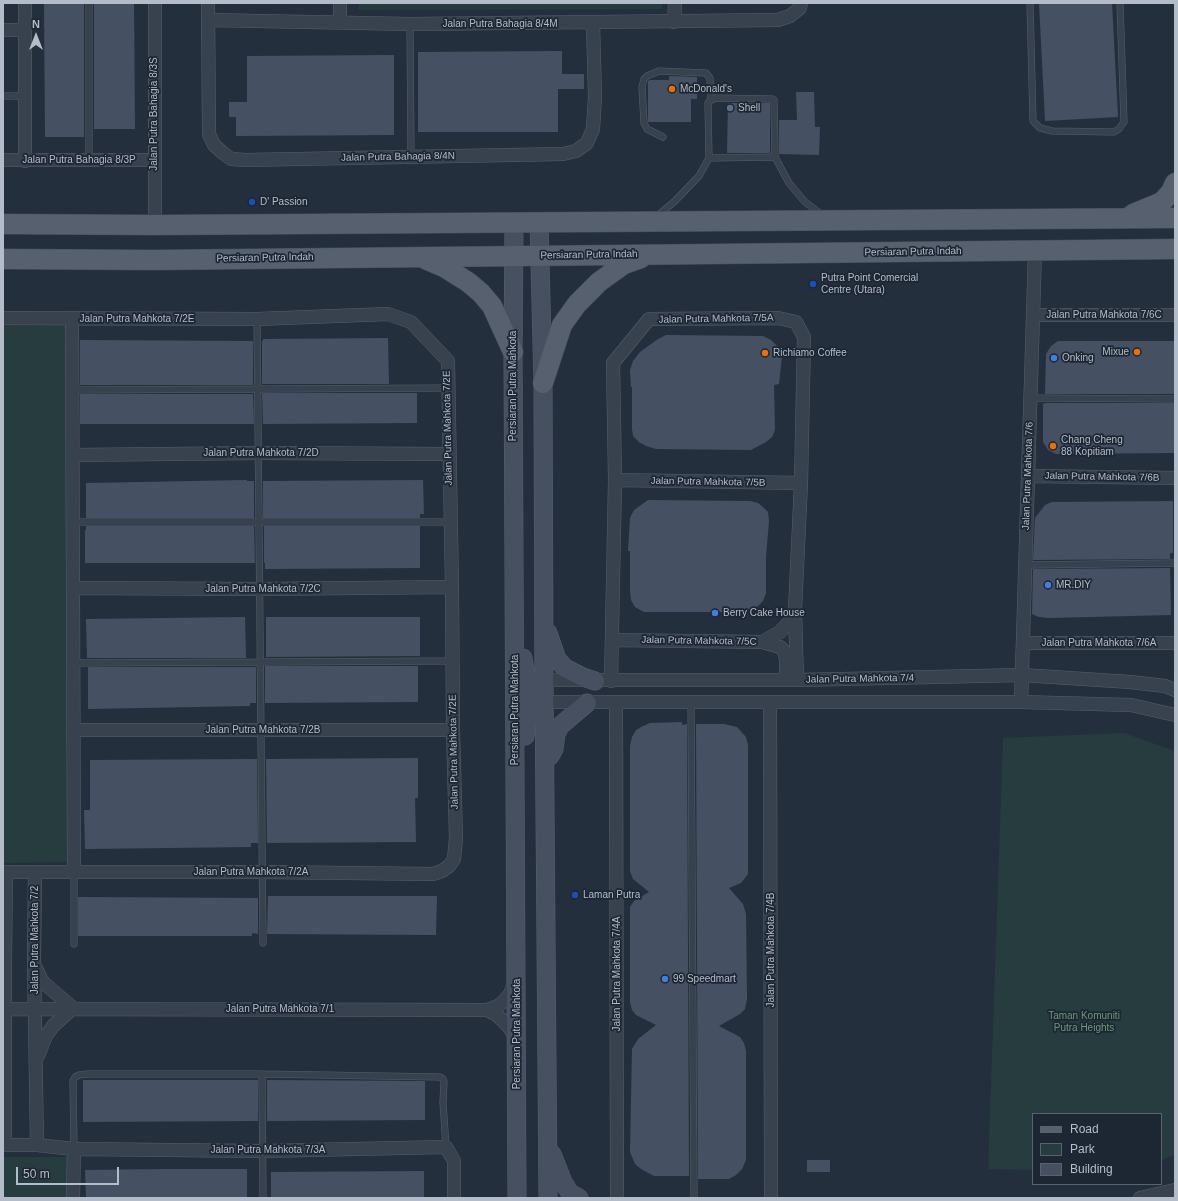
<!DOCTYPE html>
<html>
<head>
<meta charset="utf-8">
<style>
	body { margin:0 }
	#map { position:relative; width:1178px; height:1201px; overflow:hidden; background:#242f3e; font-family:Helvetica,sans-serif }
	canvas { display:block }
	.frame { position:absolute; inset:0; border:4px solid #b4bcc9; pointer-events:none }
	.legend { position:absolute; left:1032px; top:1113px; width:130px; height:72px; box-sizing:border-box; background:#1d2633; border:1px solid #59626f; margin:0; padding:5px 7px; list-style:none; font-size:12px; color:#b4bcc9 }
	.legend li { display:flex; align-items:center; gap:8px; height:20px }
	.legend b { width:20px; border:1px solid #59626f }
	.north { position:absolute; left:16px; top:16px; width:40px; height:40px; -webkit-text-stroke:3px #1d2633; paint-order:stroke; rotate:0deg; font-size:11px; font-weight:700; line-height:16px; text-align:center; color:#b4bcc9 }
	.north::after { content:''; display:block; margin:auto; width:14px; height:18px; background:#b4bcc9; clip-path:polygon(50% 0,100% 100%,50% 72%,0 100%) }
	.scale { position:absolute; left:16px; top:1167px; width:103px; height:18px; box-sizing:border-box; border:2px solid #b4bcc9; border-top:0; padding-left:5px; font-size:12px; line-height:14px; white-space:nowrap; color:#b4bcc9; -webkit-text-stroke:3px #1d2633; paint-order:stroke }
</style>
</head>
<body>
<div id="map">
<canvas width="1178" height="1201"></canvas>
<div class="frame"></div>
<ul class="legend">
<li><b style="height:5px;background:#56606e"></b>Road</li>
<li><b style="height:11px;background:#263c3f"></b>Park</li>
<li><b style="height:11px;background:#455162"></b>Building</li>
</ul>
<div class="north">N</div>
<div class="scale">50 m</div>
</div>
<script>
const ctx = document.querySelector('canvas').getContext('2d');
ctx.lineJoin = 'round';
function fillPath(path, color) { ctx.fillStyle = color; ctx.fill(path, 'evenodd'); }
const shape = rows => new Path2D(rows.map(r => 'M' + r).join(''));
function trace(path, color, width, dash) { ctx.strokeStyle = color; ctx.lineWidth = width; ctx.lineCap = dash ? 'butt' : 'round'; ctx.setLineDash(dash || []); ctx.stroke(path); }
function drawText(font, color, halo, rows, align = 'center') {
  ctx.font = font + ' Helvetica,sans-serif'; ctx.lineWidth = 3.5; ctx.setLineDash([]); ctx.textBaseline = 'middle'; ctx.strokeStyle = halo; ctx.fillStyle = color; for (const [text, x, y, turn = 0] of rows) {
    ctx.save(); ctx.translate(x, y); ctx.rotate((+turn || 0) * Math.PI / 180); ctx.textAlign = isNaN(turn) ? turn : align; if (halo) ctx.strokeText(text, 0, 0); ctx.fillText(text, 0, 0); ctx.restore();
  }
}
const green = shape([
	[359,3,662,3,662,9,359,10],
	[3,324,68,324,70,862,3,863],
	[1124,733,1175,751,1175,1155,1161,1160,1161,1114,1033,1114,1033,1170,988,1169,1003,738],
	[3,1157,69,1157,68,1198,3,1198]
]);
const building = shape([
	[44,3,84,3,84,137,45,137],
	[94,3,134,3,135,129,94,129],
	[1039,3,1112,3,1118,117,1045,121],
	[562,51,562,74,584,74,584,89,558,89,558,132,418,132,418,52],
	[394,55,394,135,236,136,236,117,229,117,229,102,247,102,247,56],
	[669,76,697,77,697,99,691,99,691,122,648,122,648,81,650,80,669,80],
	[796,92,814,92,815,127,820,127,819,155,779,154,779,120,797,120],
	[728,103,770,103,770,153,727,153],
	[666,335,763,336,771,340,778,347,782,356,779,384,774,385,775,430,772,437,766,442,751,450,656,449,646,446,639,442,633,436,632,429,632,387,631,387,630,370,633,361,640,352,658,339],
	[388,338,389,384,262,384,262,341,263,341,263,339],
	[80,340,253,341,253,385,80,385],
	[1058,341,1175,341,1174,394,1045,394,1046,354,1051,346],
	[262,393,417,393,417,423,263,424],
	[80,394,253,394,254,424,80,424],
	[1045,403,1174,403,1174,453,1056,454,1048,450,1043,442,1043,404],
	[247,480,247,481,254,481,254,518,86,518,86,483],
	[423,480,424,514,420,514,420,518,263,518,263,481],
	[648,500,750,501,758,503,763,507,768,512,769,521,766,557,766,593,763,601,758,606,745,612,644,612,635,607,631,600,630,590,630,551,628,551,630,518,634,510],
	[1173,501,1173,553,1170,553,1170,559,1033,560,1035,518,1045,505,1052,502],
	[86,526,254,526,255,563,85,563,85,530,86,530],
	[264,526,420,526,420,568,265,569,265,563,264,563],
	[1170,568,1171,615,1049,618,1039,617,1032,614,1033,569],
	[245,617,246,658,87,658,86,619],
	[266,617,420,617,420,656,266,657],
	[265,666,418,666,418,702,265,703],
	[88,667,256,667,256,703,250,703,250,706,88,709],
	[682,722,682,725,687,724,689,1176,654,1176,641,1169,635,1164,630,1152,632,1049,638,1039,656,1025,636,1015,632,1010,630,1002,630,907,634,901,649,892,633,879,630,871,630,746,632,737,636,730,643,726,650,723],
	[696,724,724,724,737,727,746,737,748,745,748,874,741,883,729,888,743,904,746,914,747,999,745,1009,740,1014,719,1026,740,1037,744,1043,746,1051,746,1160,742,1169,736,1175,729,1179,698,1179],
	[418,758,418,798,415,798,416,842,267,843,266,759],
	[257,759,258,843,251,843,251,847,85,849,84,810,90,810,90,760],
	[268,896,437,896,436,935,267,934],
	[78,897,258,898,258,934,252,933,252,936,78,936],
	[83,1080,258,1080,258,1121,83,1122],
	[267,1080,425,1081,425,1120,267,1121],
	[807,1160,830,1160,830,1172,807,1172],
	[166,1169,247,1169,247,1198,86,1198,85,1170],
	[424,1171,424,1198,271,1198,271,1172]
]);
const lane = shape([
	[89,3,89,161],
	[1030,3,1033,121,1040,128,1052,131,1114,132,1119,129,1124,122,1120,3],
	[410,24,411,157],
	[3,96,25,96],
	[663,137,647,129,644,123,642,87,644,79,647,76,659,71,706,73,710,78,711,100],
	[709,158,775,157],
	[656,217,675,201,699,176,709,158,708,103,711,100,716,98,772,99,774,100,775,157,789,183,805,202,821,214],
	[257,319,263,943],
	[73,390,448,388],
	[1030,398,1175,399],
	[73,522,450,522],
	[1025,565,1175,563],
	[73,663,452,661],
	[691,702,694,1198],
	[74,872,74,944],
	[262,1074,263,1198],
	[74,1149,73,1081,75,1077,79,1075,88,1074,262,1074,440,1077,443,1079,444,1082,443,1102,446,1147]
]);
const street = shape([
	[25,3,25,161],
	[155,3,155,225],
	[208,3,209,134,214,145,223,153,231,159,245,160,563,154,576,151,587,143,593,129,595,97,593,23],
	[340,3,340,22],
	[208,20,410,24,778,20,790,16,800,8,801,3],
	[674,22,675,3],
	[3,30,25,30],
	[3,160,154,160],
	[1033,315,1175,315],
	[3,318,257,319,388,314,411,322,448,361,452,587,453,730,456,838,454,859,449,866,442,871,433,874,262,872,3,872],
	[72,319,74,872],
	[73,455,259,453,448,454],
	[1028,476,1175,478],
	[615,480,801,483],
	[73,588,260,589,452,587],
	[613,640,762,642,780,632,791,620,795,610],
	[762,642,780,647,784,651,786,659,786,680],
	[1023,643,1175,643],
	[544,680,797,680,1022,675,1130,682,1165,686,1175,690],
	[611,681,615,480,613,363,649,319,778,318,796,322,804,337,801,483,795,610,797,680],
	[544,702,1021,702,1131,705,1175,715],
	[616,702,617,1198],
	[770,702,771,1198],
	[1021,702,1035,251],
	[73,730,453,730],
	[35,872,34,960,37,1145],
	[36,968,41,979,45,984,73,1008],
	[3,1009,487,1010,498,1006,505,1000,510,994,515,981],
	[487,1010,497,1015,509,1027,517,1039],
	[38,1056,46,1036,53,1026,73,1008],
	[3,1145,37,1145,74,1149,263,1151,446,1147,454,1161,454,1198],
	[5,1145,5,963,6,872],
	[73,1198,74,1149],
	[1140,1198,1175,1190]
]);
const secondary = shape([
	[514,222,513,352,517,1198],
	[539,222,543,383,544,680,548,1198],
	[548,633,557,659,565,668,583,677,595,681],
	[523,658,529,693,525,736],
	[550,756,554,749,556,734,560,726,587,703],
	[552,1154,563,1182,570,1193,579,1198]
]);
const primary = shape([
	[1133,214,1162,202,1171,192,1175,183],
	[3,224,155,225,1175,218],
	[3,259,153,260,1175,249],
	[425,259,444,267,468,282,481,293,492,306,513,352],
	[543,383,562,325,577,304,599,282,624,264,641,258]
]);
const tram = shape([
	[1174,3,1175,6]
]);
const markers = [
	[672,89,4,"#e8710a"],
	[730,108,4,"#5c6f8a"],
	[252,202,4,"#1a4fb4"],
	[813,284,4,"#1a4fb4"],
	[1137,352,4,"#e8710a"],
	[765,353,4,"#e8710a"],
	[1054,358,4,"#3f7fe0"],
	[1053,446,4,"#e8710a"],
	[1048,585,4,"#3f7fe0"],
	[715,613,4,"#3f7fe0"],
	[575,895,4,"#1a4fb4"],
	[665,979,4,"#3f7fe0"]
];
const streetNames = [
	["Jalan Putra Bahagia 8/4M",500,24],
	["Jalan Putra Bahagia 8/3S",154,114,-90],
	["Jalan Putra Bahagia 8/4N",398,157,-1],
	["Jalan Putra Bahagia 8/3P",79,160],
	["Persiaran Putra Indah",913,252,-1],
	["Persiaran Putra Indah",589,255,-1],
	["Persiaran Putra Indah",265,258,-1],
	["Jalan Putra Mahkota 7/6C",1104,315],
	["Jalan Putra Mahkota 7/2E",137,319],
	["Jalan Putra Mahkota 7/5A",716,319,-1],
	["Persiaran Putra Mahkota",513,386,-90],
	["Jalan Putra Mahkota 7/2E",448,428,-91],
	["Jalan Putra Mahkota 7/2D",261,453],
	["Jalan Putra Mahkota 7/6",1028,476,-88],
	["Jalan Putra Mahkota 7/6B",1102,477,1],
	["Jalan Putra Mahkota 7/5B",708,482,1],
	["Jalan Putra Mahkota 7/2C",263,589],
	["Jalan Putra Mahkota 7/5C",699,641,1],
	["Jalan Putra Mahkota 7/6A",1099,643],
	["Jalan Putra Mahkota 7/4",860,679,-1],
	["Persiaran Putra Mahkota",515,710,-90],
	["Jalan Putra Mahkota 7/2B",263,730],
	["Jalan Putra Mahkota 7/2E",454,752,-91],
	["Jalan Putra Mahkota 7/2A",251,872],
	["Jalan Putra Mahkota 7/2",35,940,-90],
	["Jalan Putra Mahkota 7/4B",771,950,-90],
	["Jalan Putra Mahkota 7/4A",617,974,-90],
	["Jalan Putra Mahkota 7/1",280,1009],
	["Persiaran Putra Mahkota",517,1034,-90],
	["Jalan Putra Mahkota 7/3A",268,1150]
];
const poiNames = [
	["McDonald's",680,89],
	["Shell",738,108],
	["D' Passion",260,202],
	["Putra Point Comercial",821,278],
	["Centre (Utara)",821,290],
	["Mixue",1129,352,"right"],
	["Richiamo Coffee",773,353],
	["Onking",1062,358],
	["Chang Cheng",1061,440],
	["88 Kopitiam",1061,452],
	["MR.DIY",1056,585],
	["Berry Cake House",723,613],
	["Laman Putra",583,895],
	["99 Speedmart",673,979]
];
const parkNames = [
	["Taman Komuniti",1084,1016],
	["Putra Heights",1084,1028]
];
fillPath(green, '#263c3f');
fillPath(building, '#455162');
trace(lane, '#565f6c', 7);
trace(street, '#565f6c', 14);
trace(secondary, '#565f6c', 19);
trace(primary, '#414a57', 21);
trace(lane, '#38414e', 6);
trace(street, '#38414e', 13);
trace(secondary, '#465061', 18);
trace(primary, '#56606e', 20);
trace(tram, '#5a6575', 1);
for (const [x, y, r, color] of markers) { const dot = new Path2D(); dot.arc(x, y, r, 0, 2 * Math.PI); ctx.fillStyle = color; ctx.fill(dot); trace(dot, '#1d2633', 1.5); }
drawText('10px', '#b4bcc9', '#1d2633', streetNames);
drawText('10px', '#b4bcc9', '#1d2633', poiNames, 'left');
drawText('10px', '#6b9a76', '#1d2633', parkNames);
</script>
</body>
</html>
